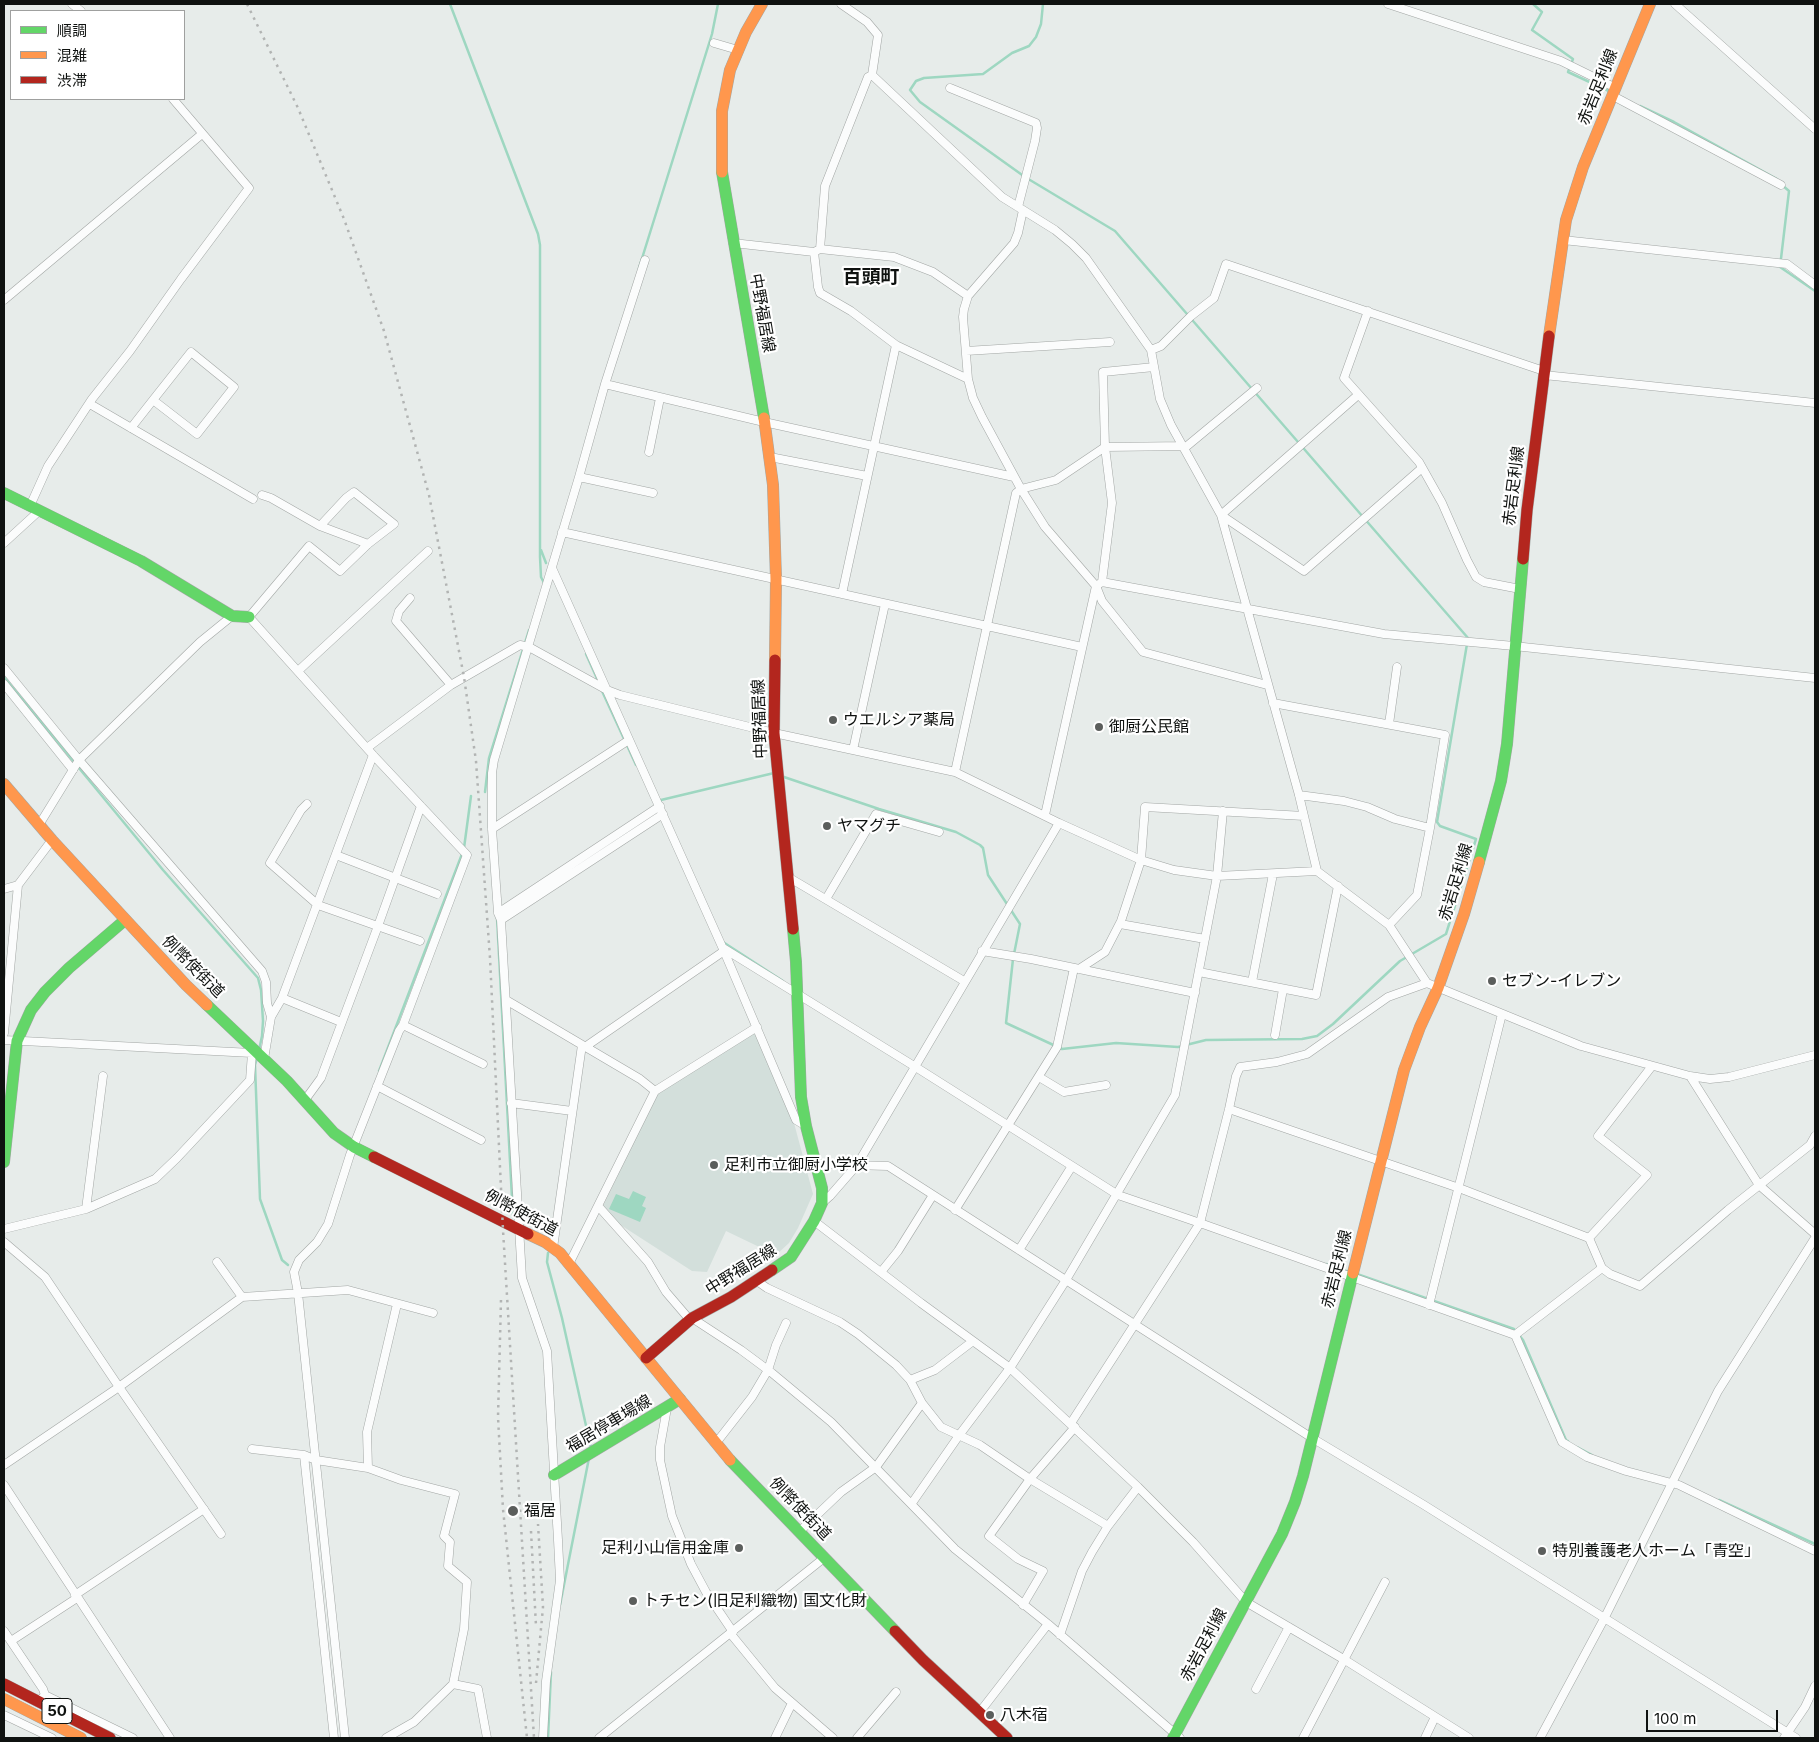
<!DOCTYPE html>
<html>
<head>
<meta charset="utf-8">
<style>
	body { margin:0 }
	#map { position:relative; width:1819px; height:1742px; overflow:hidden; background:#e7ecea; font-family:Inter,"Noto Sans JP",sans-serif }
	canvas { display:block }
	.frame { position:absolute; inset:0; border:5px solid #0f1210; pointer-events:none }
	.legend { position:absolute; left:10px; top:10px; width:175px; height:90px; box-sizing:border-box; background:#fff; border:1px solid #9fa09f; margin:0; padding:6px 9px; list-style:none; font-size:15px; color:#0f1210 }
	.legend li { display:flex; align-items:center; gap:10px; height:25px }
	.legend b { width:25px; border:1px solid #9fa09f }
	.scale { position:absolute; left:1646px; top:1710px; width:132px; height:22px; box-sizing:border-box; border:2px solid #0f1210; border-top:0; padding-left:6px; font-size:15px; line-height:18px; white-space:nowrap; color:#0f1210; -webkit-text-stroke:4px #fff; paint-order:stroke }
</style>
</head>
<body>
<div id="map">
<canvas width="1819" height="1742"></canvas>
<div class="frame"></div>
<ul class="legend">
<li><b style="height:6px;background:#63d668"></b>順調</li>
<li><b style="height:6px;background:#ff974d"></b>混雑</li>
<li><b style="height:6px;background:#b3261e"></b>渋滞</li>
</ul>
<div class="scale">100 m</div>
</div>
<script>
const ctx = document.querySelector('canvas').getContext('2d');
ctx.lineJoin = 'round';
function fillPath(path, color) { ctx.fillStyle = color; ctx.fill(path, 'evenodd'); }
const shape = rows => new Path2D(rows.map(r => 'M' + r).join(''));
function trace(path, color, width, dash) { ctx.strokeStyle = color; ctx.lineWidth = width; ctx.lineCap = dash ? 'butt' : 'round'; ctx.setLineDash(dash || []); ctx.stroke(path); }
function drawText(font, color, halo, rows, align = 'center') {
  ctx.font = font + ' Inter,"Noto Sans JP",sans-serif'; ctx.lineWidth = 4.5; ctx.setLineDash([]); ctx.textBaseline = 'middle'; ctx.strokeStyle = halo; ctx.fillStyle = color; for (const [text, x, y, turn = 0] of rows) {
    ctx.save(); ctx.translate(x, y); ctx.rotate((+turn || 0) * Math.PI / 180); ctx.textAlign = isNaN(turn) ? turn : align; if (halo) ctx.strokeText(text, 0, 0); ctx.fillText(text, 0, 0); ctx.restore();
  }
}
const built = shape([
	[755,1032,794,1123,813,1194,798,1228,789,1243,776,1255,726,1231,707,1272,692,1271,616,1222,603,1206,658,1093]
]);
const water = shape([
	[633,1191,646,1197,642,1206,646,1208,640,1222,609,1209,616,1194,629,1199]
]);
const stream = shape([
	[450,4,538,234,540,245,540,557,541,577,544,583],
	[1533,4,1542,12,1532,30,1573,59,1568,72,1611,92],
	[1640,106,1674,122,1777,179],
	[1782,185,1789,191,1780,267,1815,291],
	[639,268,712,34,718,4],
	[541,550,546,563],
	[586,654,599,683],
	[4,677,163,870,258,978,261,990,263,1021,262,1036,259,1050],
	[602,691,636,765],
	[781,776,879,809,956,832,980,845,983,848,988,875,1020,924,1013,959,1006,1023,1062,1049,1116,1043,1178,1047,1206,1040,1302,1039,1317,1036,1333,1024,1400,961,1446,934,1476,839,1440,826,1437,822,1468,638,1115,231,1025,177,920,102,910,90,916,81,924,78,983,74,1012,53,1029,46,1036,37,1041,24,1043,4],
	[485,792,489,758,529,630],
	[660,803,661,800,774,773],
	[464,848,471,796],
	[541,889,659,811],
	[497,918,513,1217],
	[723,942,783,981],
	[257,1058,255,1065,260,1199,282,1260,288,1265],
	[379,1071,462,854],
	[548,1253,547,1262,562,1318,591,1448],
	[1326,1264,1349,1272],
	[1357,1274,1514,1329,1523,1340,1566,1440,1568,1441],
	[1577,1447,1592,1455],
	[1719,1500,1815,1544],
	[560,1605,589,1458],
	[548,1738,551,1672]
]);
const street = shape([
	[72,4,81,11],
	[841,4,867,22,878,35,872,75,1002,197,1055,230,1072,244,1086,258,1151,350,1160,399,1171,425,1221,515,1299,795,1317,871],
	[1388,4,1561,61,1616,88],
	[1675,4,1815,129],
	[714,43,738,50],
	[950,88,1036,123,1037,128,1035,141,1018,207],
	[1613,96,1781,185],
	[1023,210,1018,233,1014,243,968,296,964,309,963,317,968,379,973,398,982,417,1021,489,1045,527,1096,586,1102,601,1143,652,1267,685],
	[1563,240,1787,264,1815,285],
	[733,243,814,252,820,249,894,257,933,272,968,296],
	[820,249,825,186,868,77,872,75],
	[814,252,818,287,820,293,851,311,896,345,968,379],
	[4,300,202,134],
	[1368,311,1344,378,1419,462,1442,503,1467,560,1476,577,1484,582,1520,589],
	[1151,350,1161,346,1191,316,1214,298,1226,264,1544,371],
	[966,351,1110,342],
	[1544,375,1815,403],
	[605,384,764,422,1014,477],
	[1358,395,1221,515,1304,571,1422,468],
	[90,404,253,499],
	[131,428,153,400,191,352,234,387,197,434,153,400],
	[649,452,660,398],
	[770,457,867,476],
	[579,477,653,493],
	[262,495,271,498,320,526],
	[30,506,48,466,92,399,130,351,181,279,249,188,173,99],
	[562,532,1082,647],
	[4,543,39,511],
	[552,568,724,951,796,1120,806,1126],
	[1102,582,1384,634,1514,646,1815,678],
	[842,594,896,345],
	[410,598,399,611,396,621,451,685],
	[4,668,79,760,262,971,266,982,267,1003,271,1017],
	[298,671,428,551],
	[4,684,73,770],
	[1273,703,1445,735,1430,828],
	[1389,724,1397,667],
	[367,748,451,685,520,645,529,647,607,690,620,695,774,733,955,772,1059,823,1141,860,1174,870,1217,876,1317,871,1389,925,1427,983,1581,1046,1690,1076,1710,1079,1729,1077,1815,1055],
	[853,750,885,604],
	[955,772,1016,493,1021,489,1056,480,1105,447,1187,446,1257,388],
	[1299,795,1344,801,1367,807,1395,819,1430,828,1417,895,1389,925],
	[307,804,301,810,270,863,318,905,420,941],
	[1045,815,1096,586,1102,582,1112,503,1105,447,1103,372,1154,367],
	[39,825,79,760,200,642,232,616],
	[492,829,629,740],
	[336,855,437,894],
	[788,877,964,981],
	[4,889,18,885,52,840],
	[826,899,876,814,939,832],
	[498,913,660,806],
	[501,920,663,814],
	[1120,924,1205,939],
	[723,948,914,1066,1118,1195,1200,1223,1515,1335,1562,1442,1587,1457,1626,1471,1679,1485,1815,1551],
	[982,951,1031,959,1195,993],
	[1079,969,1105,952,1121,921,1141,860,1145,807,1304,816],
	[1199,972,1316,995,1338,886],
	[1252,982,1273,874],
	[282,998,341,1022],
	[506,1000,640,1079,655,1091],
	[403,1025,483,1064],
	[4,1033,18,885],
	[1275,1035,1283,989],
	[4,1040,252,1053],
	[585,1047,724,951],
	[264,1059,271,1017,282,998,373,755],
	[1690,1076,1759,1185,1815,1234],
	[1039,1077,1064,1092,1106,1085],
	[377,1086,481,1140],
	[305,1100,321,1078,378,926,421,806],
	[511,1103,572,1111],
	[1229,1109,1459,1188,1589,1238,1602,1268],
	[816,1164,888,1166,1312,1438,1424,1505,1796,1738],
	[822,1203,830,1196,857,1165,1059,823],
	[599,1207,648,1262,666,1292,690,1320],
	[86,1209,103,1076],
	[955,1210,1057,1047,1074,968],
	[814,1221,921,1303,1010,1368,1138,1487,1193,1542,1246,1602,1345,1660,1469,1738],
	[4,1229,86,1209,155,1179,177,1158,250,1080,252,1053,258,1053],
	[1589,1238,1647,1175,1598,1136,1652,1066],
	[4,1242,45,1277,119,1387,221,1534],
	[553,1248,582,1045],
	[1019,1250,1072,1166],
	[217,1262,242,1297],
	[569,1264,655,1091,757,1027],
	[881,1272,898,1251,933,1195],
	[757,1281,767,1288,840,1322,858,1334,896,1365,910,1380,922,1403,941,1427,980,1445,1030,1479,1108,1526],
	[1429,1305,1502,1014],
	[692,1318,741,1350,772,1373,831,1422,955,1549,1048,1624,1180,1738],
	[1515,1335,1602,1268,1610,1274,1640,1286,1728,1210,1810,1145,1815,1136],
	[910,1380,935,1370,973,1341],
	[667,1408,660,1447,660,1460,672,1516,691,1564,706,1592,733,1632],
	[1071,1423,1200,1223,1229,1109,1236,1076,1240,1067,1277,1062,1307,1054,1388,997,1427,983],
	[716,1443,752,1397,768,1370,776,1345,786,1323],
	[252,1449,304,1455,316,1460,368,1468,401,1480,455,1494,444,1536,450,1542,448,1566,467,1582,464,1629,453,1684,478,1689,487,1738],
	[304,1455,334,1738],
	[4,1465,119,1387,242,1297,348,1290,433,1313],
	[368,1468,367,1432,397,1304],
	[4,1485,170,1738],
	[912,1503,960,1434,1010,1368,1066,1280,1175,1095,1217,876,1223,811],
	[799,1532,841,1492,876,1467,922,1403],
	[75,1595,204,1509],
	[1023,1605,1043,1571,1018,1559,989,1536,1030,1479,1075,1427],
	[4,1631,43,1689,45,1695,42,1698],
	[730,1633,775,1688,833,1738],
	[1060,1635,1082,1571,1092,1552,1108,1526,1138,1487],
	[11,1641,77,1598],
	[1256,1689,1289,1627],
	[45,1695,133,1738],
	[979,1713,1048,1624],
	[4,1715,52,1738],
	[345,1738,298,1293,294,1272,299,1260,317,1242,328,1224,350,1155,399,1031,403,1025,467,855,373,755,249,617,309,546,340,571,368,544,394,524,354,492,346,498,320,526,368,544],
	[386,1738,414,1722,453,1684],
	[543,1738,546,1681,560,1580,558,1540,547,1351,522,1278,501,920,498,913,492,829,492,773,494,760,579,477,605,384,645,260],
	[599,1738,824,1558],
	[775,1738,792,1703],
	[857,1738,896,1692],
	[1303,1738,1385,1582],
	[1425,1738,1435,1717],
	[1540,1738,1604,1619,1718,1391,1815,1238],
	[1784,1738,1805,1707,1815,1686]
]);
const fast = shape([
	[722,172,764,418],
	[4,493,141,561,232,616,249,617],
	[1479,862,1501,781,1507,744,1523,559],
	[207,1005,287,1081,334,1133,354,1147,374,1157],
	[4,1162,17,1041,31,1010,45,992,69,968,125,920],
	[772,1270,791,1257,814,1221,822,1203,822,1188,806,1126,801,1097,796,962,793,929],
	[730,1460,895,1631],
	[554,1475,680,1399],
	[1173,1738,1282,1534,1295,1502,1303,1476,1353,1273]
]);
const slow = shape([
	[722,172,722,111,730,70,746,32,762,4],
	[1549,336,1566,220,1583,167,1650,4],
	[764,418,773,485,776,579,775,660],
	[4,784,52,840,186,985,207,1005],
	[528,1234,545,1242,560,1253,730,1460],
	[1353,1273,1404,1070,1420,1027,1438,988,1464,914,1479,862],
	[4,1699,81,1738]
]);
const jam = shape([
	[1523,559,1527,510,1549,336],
	[775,660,774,733,793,929],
	[374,1157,528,1234],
	[646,1358,692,1318,731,1297,772,1270],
	[895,1631,923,1660,1007,1738],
	[4,1684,110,1738]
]);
const rail = shape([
	[247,4,298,108,344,219,384,331,429,495,464,677,476,761,490,958,503,1230,534,1738],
	[501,1300,498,1417,503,1509,527,1738],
	[531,1531,536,1626],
	[536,1683,543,1607,538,1524]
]);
const markers = [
	[833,720,5,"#5b5e5c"],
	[1099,727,5,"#5b5e5c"],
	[827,826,5,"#5b5e5c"],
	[1492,981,5,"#5b5e5c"],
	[714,1165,5,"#5b5e5c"],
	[513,1511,6,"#5b5e5c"],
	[739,1548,5,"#5b5e5c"],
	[1542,1551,5,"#5b5e5c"],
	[633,1601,5,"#5b5e5c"],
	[990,1715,5,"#5b5e5c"]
];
const shields = [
	[57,1711,30]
];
const shieldNames = [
	["50",57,1711]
];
const streetNames = [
	["赤岩足利線",1598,87,-68],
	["中野福居線",762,313,80],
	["赤岩足利線",1514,486,-83],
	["中野福居線",760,719,-92],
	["赤岩足利線",1456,882,-73],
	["例幣使街道",193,967,45],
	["例幣使街道",521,1213,28],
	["赤岩足利線",1337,1269,-76],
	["中野福居線",741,1270,-32],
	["福居停車場線",609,1424,-31],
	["例幣使街道",800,1509,46],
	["赤岩足利線",1204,1645,-62]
];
const poiNames = [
	["ウエルシア薬局",843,720],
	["御厨公民館",1109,727],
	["ヤマグチ",837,826],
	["セブン-イレブン",1502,981],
	["足利市立御厨小学校",724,1165],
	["福居",524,1511],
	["足利小山信用金庫",729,1548,"right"],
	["特別養護老人ホーム「青空」",1552,1551],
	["トチセン(旧足利織物) 国文化財",643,1601],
	["八木宿",1000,1715]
];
const quarterNames = [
	["百頭町",871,277]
];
fillPath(built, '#d3dfdb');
fillPath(water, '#9ed7c1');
trace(stream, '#9ed7c1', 2.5);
trace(street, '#a2a6a4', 9);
trace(fast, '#a2a6a4', 12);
trace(slow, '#a2a6a4', 12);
trace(jam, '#a2a6a4', 12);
trace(street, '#fbfcfc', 8);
trace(fast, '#63d668', 11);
trace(slow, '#ff974d', 11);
trace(jam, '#b3261e', 11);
trace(rail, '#b2b4b3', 2.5, [2.5, 5]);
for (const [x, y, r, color] of markers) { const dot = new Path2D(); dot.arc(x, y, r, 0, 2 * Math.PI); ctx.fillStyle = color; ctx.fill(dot); trace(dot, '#fff', 2); }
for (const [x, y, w] of shields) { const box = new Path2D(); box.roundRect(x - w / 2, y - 12.5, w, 25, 4); ctx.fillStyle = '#fff'; ctx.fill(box); trace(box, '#0f1210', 1); }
drawText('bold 15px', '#0f1210', null, shieldNames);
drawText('16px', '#0f1210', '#fff', streetNames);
drawText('16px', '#0f1210', '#fff', poiNames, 'left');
drawText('bold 19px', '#0f1210', '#fff', quarterNames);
</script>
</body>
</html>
